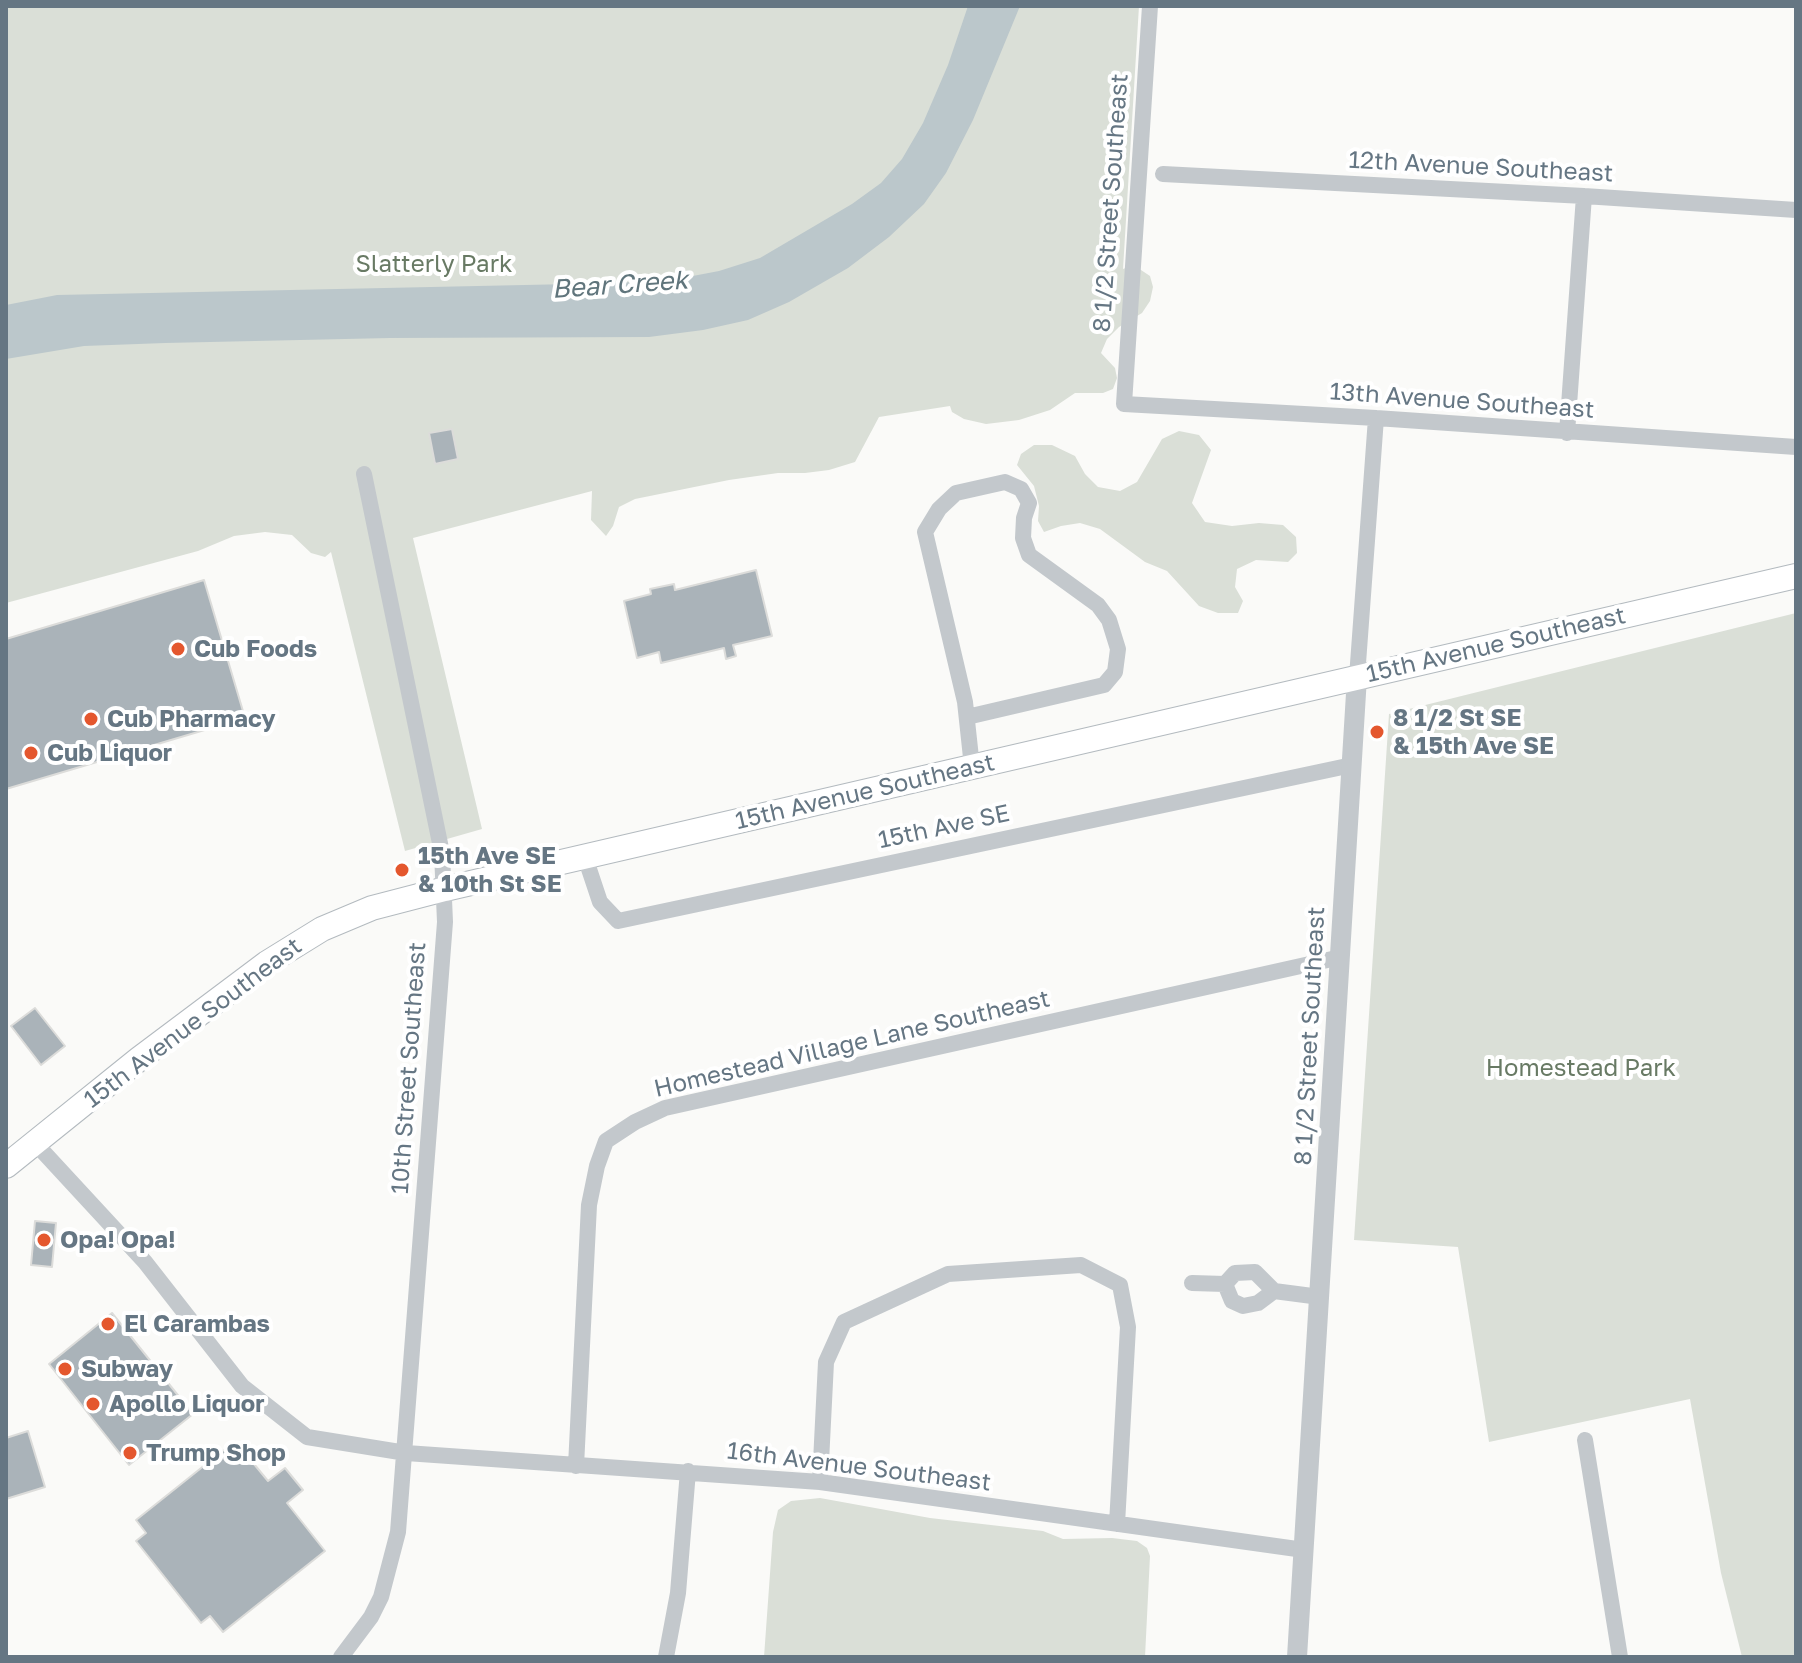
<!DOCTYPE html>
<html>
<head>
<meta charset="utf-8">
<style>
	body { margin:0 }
	#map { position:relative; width:1802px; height:1663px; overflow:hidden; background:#fafaf8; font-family:"Golos Text",sans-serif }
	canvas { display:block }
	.frame { position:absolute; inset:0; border:8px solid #657683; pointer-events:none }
</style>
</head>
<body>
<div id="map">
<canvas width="1802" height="1663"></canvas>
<div class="frame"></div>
</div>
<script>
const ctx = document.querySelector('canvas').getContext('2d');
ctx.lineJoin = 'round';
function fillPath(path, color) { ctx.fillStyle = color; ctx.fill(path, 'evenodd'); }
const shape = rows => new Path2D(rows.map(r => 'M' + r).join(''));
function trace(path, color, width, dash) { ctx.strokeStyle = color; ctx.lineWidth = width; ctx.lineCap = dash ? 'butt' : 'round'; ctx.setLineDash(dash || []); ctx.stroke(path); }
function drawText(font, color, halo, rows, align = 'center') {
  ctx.font = font + ' "Golos Text",sans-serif'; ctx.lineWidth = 8; ctx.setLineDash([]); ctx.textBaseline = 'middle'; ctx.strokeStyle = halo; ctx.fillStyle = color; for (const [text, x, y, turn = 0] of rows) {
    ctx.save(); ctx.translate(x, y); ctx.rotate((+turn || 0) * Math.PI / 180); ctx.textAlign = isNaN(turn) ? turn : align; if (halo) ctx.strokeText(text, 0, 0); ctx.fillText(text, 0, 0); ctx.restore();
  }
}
const green = shape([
	[6,6,1139,6,1123,269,1128,267,1141,270,1150,276,1153,287,1150,301,1142,313,1119,327,1107,339,1101,353,1115,368,1117,378,1113,389,1103,393,1075,393,1050,410,1019,420,986,424,964,419,952,412,950,406,879,417,855,462,829,470,805,473,778,473,729,480,635,499,619,507,613,526,606,536,591,520,592,491,413,538,482,829,405,851,331,552,325,557,311,553,292,535,265,532,234,536,198,551,6,603],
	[1179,431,1199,435,1211,450,1192,503,1205,522,1232,526,1259,523,1283,525,1296,537,1297,553,1288,562,1256,560,1237,569,1235,587,1243,601,1238,613,1218,613,1199,606,1167,571,1145,562,1100,529,1080,523,1061,526,1044,532,1038,521,1039,506,1034,486,1017,465,1021,454,1034,445,1052,445,1075,456,1085,474,1098,487,1120,491,1137,482,1162,439],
	[1796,613,1796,1657,1742,1657,1721,1573,1690,1399,1489,1442,1458,1247,1354,1240,1389,714],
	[820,1498,930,1518,1043,1531,1063,1539,1112,1538,1137,1541,1147,1548,1150,1556,1145,1657,764,1657,773,1532,778,1510,791,1501]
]);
const water = shape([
	[968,6,1020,6,973,120,946,173,924,204,889,237,848,268,789,302,748,320,703,330,649,337,390,338,165,343,84,346,6,359,6,305,57,295,618,283,677,279,719,271,760,258,852,204,881,183,902,159,923,123,948,65]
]);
const building = shape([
	[452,429,458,459,435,464,429,433,452,429],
	[756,570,772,636,733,645,736,656,726,659,724,648,661,663,659,652,637,658,624,601,651,594,650,589,674,584,675,590,756,570],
	[204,580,245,718,6,789,6,639,204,580],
	[35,1008,65,1046,41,1065,11,1026,35,1008],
	[35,1221,56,1223,52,1267,31,1265,35,1221],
	[112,1313,193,1414,129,1465,49,1364,112,1313],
	[28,1431,45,1487,6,1499,6,1438,28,1431],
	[235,1441,268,1481,285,1468,303,1490,287,1503,325,1551,223,1632,210,1616,201,1623,136,1541,146,1533,136,1520,235,1441]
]);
const minor = shape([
	[1150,6,1124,404,1376,418,1796,447],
	[1163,174,1584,196,1796,210],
	[1567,433,1584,196],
	[1357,677,1376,418],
	[967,717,1104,685,1115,672,1118,649,1109,620,1098,605,1029,555,1023,538,1024,518,1029,503,1021,489,1005,482,956,493,939,509,925,532,965,702,972,767],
	[585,857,600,902,618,921,1352,765],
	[36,1144,145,1262,242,1386,307,1437,406,1453,820,1482,1304,1550],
	[1192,1283,1225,1284,1235,1273,1255,1272,1274,1291,1320,1297],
	[1225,1284,1232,1301,1243,1306,1258,1303,1274,1291],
	[1585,1440,1620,1657],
	[576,1466,589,1205,597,1166,606,1141,635,1122,665,1108,1341,957],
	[820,1482,826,1362,844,1322,948,1274,1081,1265,1120,1285,1128,1327,1117,1524],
	[341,1657,371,1617,381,1597,398,1532,445,922,442,853,364,474],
	[666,1657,678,1593,688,1471]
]);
const tertiary = shape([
	[1297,1657,1357,677]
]);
const secondary = shape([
	[6,1166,139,1059,267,963,322,929,372,908,445,889,1796,576]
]);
const markers = [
	[178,649,8,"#e4572e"],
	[91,719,8,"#e4572e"],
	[1377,732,8,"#e4572e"],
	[31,753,8,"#e4572e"],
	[402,870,8,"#e4572e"],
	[44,1240,8,"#e4572e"],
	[108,1324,8,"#e4572e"],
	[65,1369,8,"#e4572e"],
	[93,1404,8,"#e4572e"],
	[130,1453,8,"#e4572e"]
];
const streetNames = [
	["12th Avenue Southeast",1481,167,3],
	["8 1/2 Street Southeast",1111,203,-86],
	["13th Avenue Southeast",1462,401,4],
	["15th Avenue Southeast",1496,645,-13],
	["15th Avenue Southeast",865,792,-13],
	["15th Ave SE",944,827,-12],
	["15th Avenue Southeast",193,1023,-37],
	["8 1/2 Street Southeast",1310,1036,-87],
	["Homestead Village Lane Southeast",852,1044,-13],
	["10th Street Southeast",409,1068,-86],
	["16th Avenue Southeast",859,1467,7]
];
const parkNames = [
	["Slatterly Park",434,264],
	["Homestead Park",1581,1068]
];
const poiNames = [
	["Cub Foods",194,649],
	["8 1/2 St SE",1393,718],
	["& 15th Ave SE",1393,746],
	["Cub Pharmacy",107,719],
	["Cub Liquor",47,753],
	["15th Ave SE",418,856],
	["& 10th St SE",418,884],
	["Opa! Opa!",60,1240],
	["El Carambas",124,1324],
	["Subway",81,1369],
	["Apollo Liquor",109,1404],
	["Trump Shop",146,1453]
];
const waterNames = [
	["Bear Creek",620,285,-4]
];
fillPath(green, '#dadfd7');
fillPath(water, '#bbc7cb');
fillPath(building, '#aab3b9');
trace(building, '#dcdcda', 2);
trace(secondary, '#b3babf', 26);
trace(minor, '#c3c8cc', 16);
trace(tertiary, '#c3c8cc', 20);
trace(secondary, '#fff', 24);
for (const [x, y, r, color] of markers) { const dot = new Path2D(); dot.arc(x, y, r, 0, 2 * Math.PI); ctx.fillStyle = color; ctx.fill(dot); trace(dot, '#fff', 3); }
drawText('24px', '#657683', '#fff', streetNames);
drawText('24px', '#687a64', '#fff', parkNames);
drawText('bold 24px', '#657683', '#fff', poiNames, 'left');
drawText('italic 26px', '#60757c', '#fff', waterNames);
</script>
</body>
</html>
